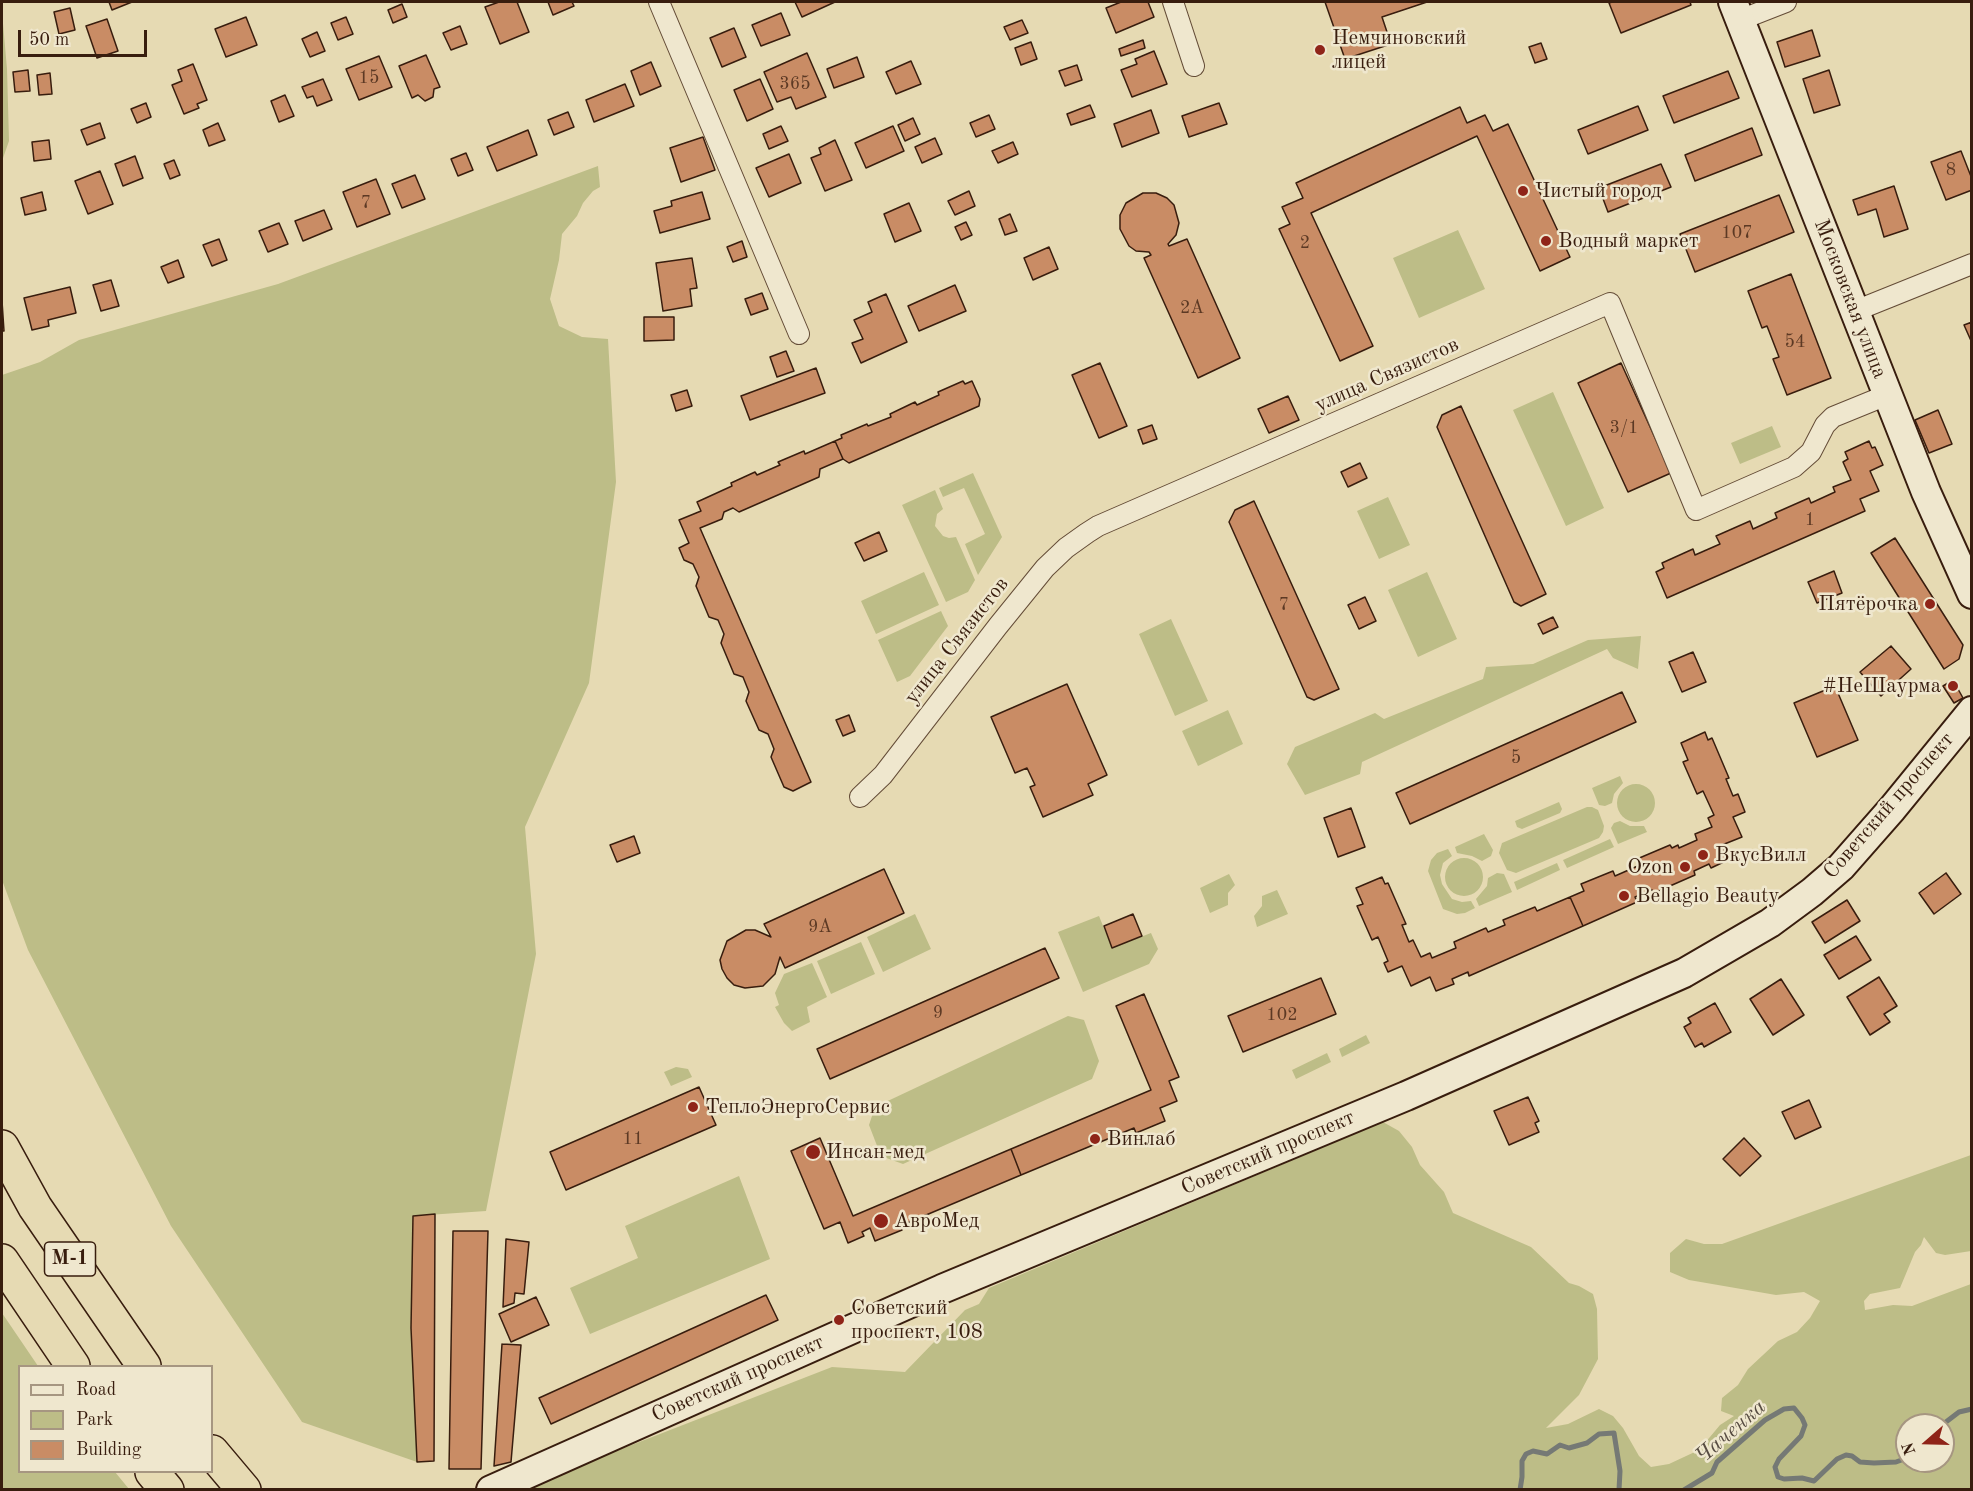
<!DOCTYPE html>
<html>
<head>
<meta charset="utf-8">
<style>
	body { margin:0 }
	#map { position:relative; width:1973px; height:1491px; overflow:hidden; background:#e6dab3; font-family:"Old Standard TT",serif }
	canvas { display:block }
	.frame { position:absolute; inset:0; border:3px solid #381d0e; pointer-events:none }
	.legend { position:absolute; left:18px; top:1365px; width:195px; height:108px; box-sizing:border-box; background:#efe7ce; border:2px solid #a69681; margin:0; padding:8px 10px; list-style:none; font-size:18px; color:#381d0e }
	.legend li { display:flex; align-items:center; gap:12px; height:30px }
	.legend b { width:30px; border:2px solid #a69681 }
	.north { position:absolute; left:1895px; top:1413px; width:60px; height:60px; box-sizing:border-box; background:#efe7ce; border:2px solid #a69681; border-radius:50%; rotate:250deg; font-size:16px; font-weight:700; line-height:24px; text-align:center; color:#381d0e }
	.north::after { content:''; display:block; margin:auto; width:21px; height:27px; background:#8f2418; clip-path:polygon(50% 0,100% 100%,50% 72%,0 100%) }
	.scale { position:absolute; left:18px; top:30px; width:129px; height:27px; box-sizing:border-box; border:3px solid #381d0e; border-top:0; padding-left:8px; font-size:18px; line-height:21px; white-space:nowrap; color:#381d0e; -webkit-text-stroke:4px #efe7ce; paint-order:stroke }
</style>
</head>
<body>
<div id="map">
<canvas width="1973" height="1491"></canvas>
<div class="frame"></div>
<ul class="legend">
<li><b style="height:8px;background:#efe7ce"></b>Road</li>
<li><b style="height:16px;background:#bdbd87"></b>Park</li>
<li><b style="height:16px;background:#c98c65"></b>Building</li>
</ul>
<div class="north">N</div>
<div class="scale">50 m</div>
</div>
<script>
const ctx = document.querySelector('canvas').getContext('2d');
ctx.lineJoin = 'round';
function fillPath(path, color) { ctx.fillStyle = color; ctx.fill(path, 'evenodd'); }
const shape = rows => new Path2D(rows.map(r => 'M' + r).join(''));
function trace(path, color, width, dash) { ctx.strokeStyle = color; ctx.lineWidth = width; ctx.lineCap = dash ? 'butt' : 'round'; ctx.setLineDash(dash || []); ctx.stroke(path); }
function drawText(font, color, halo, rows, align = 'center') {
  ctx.font = font + ' "Old Standard TT",serif'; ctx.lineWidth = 5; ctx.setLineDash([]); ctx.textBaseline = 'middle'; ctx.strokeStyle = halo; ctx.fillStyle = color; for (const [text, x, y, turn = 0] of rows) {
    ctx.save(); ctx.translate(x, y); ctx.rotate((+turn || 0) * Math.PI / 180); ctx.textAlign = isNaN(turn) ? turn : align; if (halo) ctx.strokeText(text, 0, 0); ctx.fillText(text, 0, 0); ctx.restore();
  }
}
const green = shape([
	[2,12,7,69,9,141,2,161],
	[598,166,600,187,593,191,583,203,577,216,562,234,559,260,550,299,559,326,582,337,608,339,616,482,589,683,525,827,536,954,486,1211,413,1216,411,1328,417,1462,302,1422,171,1226,28,950,2,880,2,375,40,362,79,340,278,284],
	[1458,230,1485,289,1419,318,1393,258],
	[1553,392,1604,508,1566,526,1513,410],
	[1772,426,1781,447,1740,464,1731,443],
	[973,473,1002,537,978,575,965,544,985,534,964,488,943,497,939,488],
	[935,490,943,509,937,514,935,526,943,536,949,538,956,537,975,580,968,592,946,602,902,505],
	[1388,497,1410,545,1379,559,1357,511],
	[924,572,939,605,876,634,861,601],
	[1427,572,1457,639,1418,657,1388,590],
	[941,611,948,626,910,676,897,682,878,640],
	[1171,619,1208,701,1175,716,1139,634],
	[1641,636,1638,669,1613,658,1607,649,1362,762,1360,774,1305,795,1287,764,1295,747,1375,713,1384,719,1483,679,1486,667,1533,664,1588,640],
	[1228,710,1243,744,1198,766,1182,731],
	[1620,776,1623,783,1614,794,1612,803,1605,806,1599,805,1592,788],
	'1617 803a19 19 0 1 1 38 0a19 19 0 1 1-38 0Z',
	[1559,802,1562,809,1560,813,1522,829,1517,827,1515,821],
	[1587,807,1592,807,1598,810,1604,826,1603,832,1599,838,1516,873,1507,870,1499,853,1502,843],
	[1620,821,1630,826,1644,826,1647,832,1618,844,1611,828,1614,823],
	[1484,834,1493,850,1491,856,1482,861,1472,856,1457,853,1455,847],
	[1610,839,1614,847,1567,868,1563,860],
	[1448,849,1452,856,1443,863,1440,875,1442,884,1452,899,1462,902,1471,901,1475,908,1465,913,1457,914,1443,909,1428,871,1431,860,1437,853],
	'1445 877a19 19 0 1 1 38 0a19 19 0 1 1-38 0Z',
	[1557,863,1560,870,1517,890,1514,882],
	[1497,873,1504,874,1512,892,1479,906,1476,899,1487,886,1488,878],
	[1229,874,1235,885,1228,893,1228,905,1210,913,1200,888],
	[1277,890,1288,914,1257,927,1254,916,1262,906,1262,896],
	[915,914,931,949,883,972,867,937],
	[1099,916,1112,948,1151,933,1158,949,1149,964,1083,992,1058,932],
	[861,942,875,974,831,994,817,961],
	[812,963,827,997,807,1007,810,1022,792,1031,784,1023,775,1007,779,1005,775,993,784,974],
	[1068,1016,1084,1020,1099,1061,1092,1079,903,1164,881,1156,869,1125,875,1107],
	[1366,1035,1370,1043,1342,1057,1339,1049],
	[1327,1053,1331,1062,1296,1079,1292,1070],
	[676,1067,688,1069,692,1077,671,1086,664,1072],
	[1383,1122,1399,1131,1412,1147,1420,1165,1444,1192,1453,1213,1531,1247,1569,1283,1579,1286,1593,1294,1597,1309,1598,1359,1579,1395,1546,1428,1568,1424,1599,1409,1613,1416,1623,1428,1639,1456,1651,1467,1669,1464,1699,1450,1720,1425,1734,1416,1721,1411,1722,1398,1738,1385,1748,1369,1778,1341,1797,1332,1810,1318,1820,1301,1804,1292,1776,1295,1689,1280,1670,1272,1670,1253,1686,1239,1704,1244,1722,1244,1971,1155,1971,1251,1945,1255,1936,1253,1924,1237,1921,1245,1915,1252,1900,1288,1870,1294,1864,1301,1865,1310,1893,1305,1912,1306,1971,1284,1971,1489,516,1490,832,1367,905,1372,965,1310,979,1304,989,1288],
	[1907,1425,1943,1425,1943,1461,1907,1461],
	[739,1176,770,1259,590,1334,570,1288,638,1258,625,1226],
	[2,1313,38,1366,20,1366,20,1472,115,1472,129,1489,2,1489]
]);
const stream = shape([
	[1942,1425,1959,1412,1972,1409],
	[1520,1490,1522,1477,1522,1461,1526,1454,1533,1451,1547,1454,1560,1445,1569,1448,1587,1443,1599,1434,1614,1433,1620,1471,1619,1490],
	[1684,1490,1712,1473,1717,1462,1765,1420,1784,1409,1794,1408,1802,1418,1805,1425,1801,1436,1779,1459,1775,1467,1778,1477,1784,1479,1802,1478,1814,1481,1837,1459,1846,1455,1852,1456,1860,1462,1874,1463,1896,1462,1907,1458]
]);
const building = shape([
	[109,2,132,2,112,10,109,2],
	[499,2,517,2,529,32,500,44,485,7,499,2],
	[548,2,572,2,574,6,553,15,548,2],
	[795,2,835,2,802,17,795,2],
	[1121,2,1148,2,1154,17,1116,33,1106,8,1121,2],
	[1325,2,1427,2,1382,17,1391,44,1345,59,1325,2],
	[1612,2,1690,2,1691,5,1621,33,1609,3,1612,2],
	[402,4,407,17,393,23,388,10,402,4],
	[70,8,75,30,59,34,54,12,70,8],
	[781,13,790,35,761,46,752,25,781,13],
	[246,17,257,45,226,57,215,29,246,17],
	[346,17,353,34,338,40,331,23,346,17],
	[107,19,118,51,97,58,86,26,107,19],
	[1022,20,1028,33,1010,40,1004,27,1022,20],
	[460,26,467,44,451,50,443,33,460,26],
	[734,28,746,57,722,67,710,38,734,28],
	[1812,30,1820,56,1785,67,1777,42,1812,30],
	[317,32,325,51,310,57,302,39,317,32],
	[1143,40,1145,48,1121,56,1119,49,1143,40],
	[1031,42,1037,59,1021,65,1015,48,1031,42],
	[1541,43,1547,59,1535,63,1529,47,1541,43],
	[1154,51,1167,84,1132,97,1121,70,1137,64,1135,59,1154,51],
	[807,53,826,97,796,109,791,97,777,102,764,72,807,53],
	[426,55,440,87,434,89,433,97,425,101,418,95,412,98,399,66,426,55],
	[379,56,392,87,359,100,346,69,379,56],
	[857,57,864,77,834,88,827,69,857,57],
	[911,61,921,84,896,94,886,72,911,61],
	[651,62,661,86,640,95,631,71,651,62],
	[193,64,207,100,197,104,199,108,184,114,172,85,182,81,178,70,193,64],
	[1077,65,1082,80,1065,86,1059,71,1077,65],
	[28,70,30,91,15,92,13,72,28,70],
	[1829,70,1840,105,1814,113,1803,79,1829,70],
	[1728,71,1739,98,1674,123,1663,96,1728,71],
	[50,73,52,94,39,95,37,75,50,73],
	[323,79,332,100,317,106,313,96,307,98,302,87,323,79],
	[760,79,773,109,747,121,734,90,760,79],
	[625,84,634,106,594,122,586,100,625,84],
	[285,95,294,116,279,122,271,101,285,95],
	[146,103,151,117,137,123,131,109,146,103],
	[1219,103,1227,124,1189,137,1182,116,1219,103],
	[1090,105,1095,117,1071,125,1067,114,1090,105],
	[1638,106,1648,130,1588,154,1578,130,1638,106],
	[1460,107,1467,123,1485,115,1493,131,1508,124,1570,257,1540,271,1477,136,1311,213,1373,346,1340,361,1279,229,1290,224,1282,207,1303,198,1296,183,1460,107],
	[1151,110,1159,133,1122,147,1114,124,1151,110],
	[568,112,574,127,554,135,548,120,568,112],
	[989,115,995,129,976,137,970,123,989,115],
	[913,118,920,134,905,141,898,125,913,118],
	[100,123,105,138,87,145,81,130,100,123],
	[218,123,225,140,209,146,203,130,218,123],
	[781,126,788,141,769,149,763,134,781,126],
	[893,126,904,151,866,168,855,143,893,126],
	[1752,128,1762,155,1695,181,1685,155,1752,128],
	[528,130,537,155,497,171,487,147,528,130],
	[703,137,715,170,681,182,670,148,703,137],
	[935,138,942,154,922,163,915,147,935,138],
	[49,140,51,159,34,161,32,142,49,140],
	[835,140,852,180,825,191,811,158,821,154,819,148,835,140],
	[1013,142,1018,154,998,163,992,151,1013,142],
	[1961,151,1972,179,1972,190,1946,200,1931,162,1961,151],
	[466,153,473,170,458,176,451,159,466,153],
	[789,154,801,183,769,197,756,168,789,154],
	[135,156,143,178,123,186,115,164,135,156],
	[174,160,180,175,170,179,164,164,174,160],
	[1661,164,1671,187,1608,212,1599,188,1661,164],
	[100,171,113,204,88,214,75,181,100,171],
	[415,175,425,199,402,208,392,184,415,175],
	[376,179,390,214,357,227,343,192,376,179],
	[1894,186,1908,229,1884,237,1876,209,1858,215,1853,200,1894,186],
	[969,191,975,206,955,215,948,201,969,191],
	[42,192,46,210,25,215,21,198,42,192],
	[702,192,710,219,660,233,654,211,672,206,671,201,702,192],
	[1143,193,1156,193,1167,198,1174,205,1179,223,1176,235,1168,244,1169,246,1187,239,1240,358,1198,378,1144,258,1151,255,1149,252,1136,251,1129,246,1120,229,1120,215,1126,203,1143,193],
	[1779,195,1794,232,1695,272,1680,234,1779,195],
	[909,203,921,231,895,242,884,214,909,203],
	[324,210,332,229,303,241,295,221,324,210],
	[1010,214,1017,231,1005,235,999,219,1010,214],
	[966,222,972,235,961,240,955,227,966,222],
	[279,223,288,244,268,252,259,231,279,223],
	[219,239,227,260,212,266,203,245,219,239],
	[742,241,747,257,733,262,727,247,742,241],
	[1049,247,1058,269,1033,280,1024,258,1049,247],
	[692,258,697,288,690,289,692,306,663,311,656,263,692,258],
	[178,260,184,277,168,283,161,267,178,260],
	[1791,274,1831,378,1787,395,1773,359,1779,357,1767,326,1762,328,1748,291,1791,274],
	[111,280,119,306,101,311,93,285,111,280],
	[955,285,966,311,919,331,908,306,955,285],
	[70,287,76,313,48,320,49,326,32,330,24,298,70,287],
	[762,293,768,309,751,315,745,299,762,293],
	[886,294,907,342,861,363,852,343,863,339,854,320,872,312,868,302,886,294],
	[2,301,4,331,2,331,2,301],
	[644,317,674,317,674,340,644,341,644,317],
	[1972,322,1972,343,1964,325,1972,322],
	[786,351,794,371,777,377,770,357,786,351],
	[1100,363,1127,426,1099,438,1072,375,1100,363],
	[1621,363,1671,473,1628,492,1578,383,1621,363],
	[816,368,825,393,750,420,741,396,816,368],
	[963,381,965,384,972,381,980,399,979,406,849,463,843,459,835,441,842,438,841,435,867,424,868,426,891,417,890,414,915,402,917,405,939,395,938,392,963,381],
	[687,390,692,406,676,411,671,395,687,390],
	[1288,396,1299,420,1269,433,1258,409,1288,396],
	[1461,406,1546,594,1521,606,1514,602,1437,427,1442,415,1461,406],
	[1938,410,1952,444,1929,453,1915,420,1938,410],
	[1152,425,1157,439,1143,444,1138,430,1152,425],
	[835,441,843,459,820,469,819,477,739,512,733,508,724,512,722,519,700,528,811,782,793,791,784,787,771,757,774,749,768,734,759,730,746,701,749,692,743,677,734,674,721,643,724,634,718,620,709,617,696,586,699,577,693,564,684,560,679,548,689,543,679,520,701,511,697,502,732,486,731,483,755,472,757,475,780,465,778,462,804,451,805,454,835,441],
	[1869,441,1872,448,1875,447,1883,465,1870,471,1879,491,1860,499,1865,511,1667,598,1656,572,1664,568,1662,563,1693,549,1695,555,1720,544,1716,536,1750,521,1753,529,1777,518,1775,513,1809,498,1811,503,1835,492,1833,487,1851,480,1843,462,1848,459,1845,452,1869,441],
	[1360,463,1367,478,1348,487,1341,472,1360,463],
	[1254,501,1339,689,1314,700,1307,697,1229,522,1235,510,1254,501],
	[879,532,887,551,864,561,855,543,879,532],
	[1895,538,1963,645,1959,659,1944,669,1871,553,1895,538],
	[1834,571,1842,593,1817,603,1808,582,1834,571],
	[1365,597,1376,621,1359,629,1348,605,1365,597],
	[1553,617,1558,627,1543,634,1538,624,1553,617],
	[1891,646,1911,669,1881,696,1860,672,1891,646],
	[1693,652,1706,682,1682,692,1669,662,1693,652],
	[1953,680,1963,698,1954,703,1943,686,1953,680],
	[1067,684,1107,775,1088,784,1093,795,1043,817,1030,787,1035,785,1027,768,1015,773,991,717,1067,684],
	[1835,686,1858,740,1817,757,1794,703,1835,686],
	[1622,692,1636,722,1410,824,1396,793,1622,692],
	[849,715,855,731,843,736,836,720,849,715],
	[1705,732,1708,740,1712,738,1729,778,1726,779,1733,796,1738,794,1745,812,1733,817,1742,837,1722,845,1728,860,1711,868,1709,864,1694,871,1695,875,1654,893,1652,890,1635,897,1637,902,1583,926,1570,897,1584,891,1581,884,1613,871,1615,876,1640,865,1637,859,1670,845,1672,848,1678,845,1679,848,1697,840,1695,834,1712,827,1708,818,1714,815,1703,791,1697,794,1683,762,1688,760,1681,743,1705,732],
	[1351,808,1365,847,1338,857,1324,818,1351,808],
	[634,836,640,853,617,862,610,845,634,836],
	[884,869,904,913,785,968,780,957,775,974,763,986,745,988,734,985,727,978,722,969,720,960,727,941,746,930,755,930,771,937,764,924,884,869],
	[1946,873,1961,894,1934,914,1919,893,1946,873],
	[1382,877,1385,884,1388,883,1406,924,1402,925,1409,942,1413,940,1421,957,1430,953,1432,958,1456,948,1454,942,1486,928,1488,932,1505,925,1503,920,1535,907,1537,911,1570,897,1583,926,1469,976,1468,972,1452,979,1454,984,1436,991,1430,977,1411,986,1402,966,1388,972,1384,963,1388,961,1378,937,1372,940,1357,906,1363,904,1356,888,1382,877],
	[1847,900,1860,921,1825,943,1812,922,1847,900],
	[1133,914,1142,936,1112,948,1104,926,1133,914],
	[1856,936,1871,960,1839,979,1824,955,1856,936],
	[1045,948,1059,978,830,1079,817,1049,1045,948],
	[1879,977,1897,1006,1884,1014,1890,1022,1870,1035,1847,997,1879,977],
	[1321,978,1336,1014,1243,1052,1228,1016,1321,978],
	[1781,979,1804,1015,1773,1035,1750,999,1781,979],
	[1144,994,1179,1077,1169,1081,1177,1101,1160,1108,1165,1121,1136,1133,1134,1128,1021,1175,1011,1149,1151,1090,1116,1006,1144,994],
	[1715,1003,1731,1032,1704,1047,1702,1043,1695,1047,1684,1027,1691,1023,1688,1018,1715,1003],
	[699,1087,716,1125,566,1190,550,1152,699,1087],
	[1528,1097,1539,1121,1535,1123,1539,1132,1509,1145,1494,1111,1528,1097],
	[1809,1100,1821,1127,1795,1139,1782,1112,1809,1100],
	[820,1138,853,1216,1011,1149,1021,1175,900,1226,902,1230,875,1241,870,1228,862,1232,864,1236,848,1243,840,1222,824,1229,791,1151,820,1138],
	[1744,1138,1761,1156,1740,1176,1723,1159,1744,1138],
	[435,1214,434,1461,417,1462,411,1328,413,1216,435,1214],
	[453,1231,488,1231,481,1469,449,1469,453,1231],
	[506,1239,529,1242,524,1294,515,1293,514,1303,503,1307,506,1239],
	[766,1295,778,1320,551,1424,539,1398,766,1295],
	[536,1297,549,1325,511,1342,499,1314,536,1297],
	[502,1344,521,1345,511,1462,494,1466,502,1344]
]);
const street = shape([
	[659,2,799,334],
	[1173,2,1194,66],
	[1740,20,1786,2],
	[1855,311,1972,264],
	[860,797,883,775,998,626,1045,568,1066,548,1087,533,1098,526,1610,303,1696,510,1794,467,1811,452,1825,425,1833,417,1887,395]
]);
const secondary = shape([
	[1733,2,1926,492,1972,594],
	[491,1490,942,1289,1406,1096,1684,973,1770,923,1812,892,1841,867,1892,809,1972,711]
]);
const highway = shape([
	[2,1147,35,1207,144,1366],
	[2,1261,73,1366],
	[212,1452,244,1490],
	[152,1472,167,1490]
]);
const markers = [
	[1320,50,6,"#8f2418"],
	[1523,191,6,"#8f2418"],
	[1546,241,6,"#8f2418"],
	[1930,604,6,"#8f2418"],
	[1953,686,6,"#8f2418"],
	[1703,855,6,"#8f2418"],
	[1685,867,6,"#8f2418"],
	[1624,896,6,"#8f2418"],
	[693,1107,6,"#8f2418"],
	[1095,1139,6,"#8f2418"],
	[813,1152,8,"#8f2418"],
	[881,1221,8,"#8f2418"],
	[839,1320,6,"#8f2418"]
];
const numberNames = [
	["15",369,78],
	["365",795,84],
	["8",1951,170],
	["7",366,203],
	["107",1737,233],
	["2",1305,243],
	["2А",1192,308],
	["54",1795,342],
	["3/1",1624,428],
	["1",1810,520],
	["7",1284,605],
	["5",1516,758],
	["9А",820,927],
	["9",938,1013],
	["102",1282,1015],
	["11",633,1139]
];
const shields = [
	[70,1259,51]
];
const shieldNames = [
	["М-1",70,1259]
];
const poiNames = [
	["Немчиновский",1332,38],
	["лицей",1332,62],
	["Чистый город",1535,191],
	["Водный маркет",1558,241],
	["Пятёрочка",1918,604,"right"],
	["#НеШаурма",1941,686,"right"],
	["ВкусВилл",1715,855],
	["Ozon",1673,867,"right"],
	["Bellagio Beauty",1636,896],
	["ТеплоЭнергоСервис",705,1107],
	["Винлаб",1107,1139],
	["Инсан-мед",826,1152],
	["АвроМед",894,1221],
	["Советский",851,1308],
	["проспект, 108",851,1332]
];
const streetNames = [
	["Московская улица",1850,299,69],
	["улица Связистов",1387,375,-24],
	["улица Связистов",957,641,-52],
	["Советский проспект",1889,806,-49],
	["Советский проспект",1268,1153,-23],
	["Советский проспект",738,1379,-24]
];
const waterNames = [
	["Чаченка",1731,1432,-41]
];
fillPath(green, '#bdbd87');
trace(stream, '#757975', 5);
fillPath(building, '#c98c65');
trace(building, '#381d0e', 1.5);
trace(street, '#644c37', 22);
trace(secondary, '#381d0e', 32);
trace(highway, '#381d0e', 36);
trace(street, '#efe7ce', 20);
trace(secondary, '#efe7ce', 28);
trace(highway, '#e6dab3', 33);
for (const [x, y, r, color] of markers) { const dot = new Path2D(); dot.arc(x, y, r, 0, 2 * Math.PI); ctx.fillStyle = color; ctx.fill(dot); trace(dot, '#efe7ce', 2); }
drawText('18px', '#5c3924', null, numberNames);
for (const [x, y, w] of shields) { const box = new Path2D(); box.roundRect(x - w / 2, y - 17, w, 34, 4.5); ctx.fillStyle = '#efe7ce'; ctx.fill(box); trace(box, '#381d0e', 1.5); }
drawText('bold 20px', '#381d0e', null, shieldNames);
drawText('21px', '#381d0e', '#efe7ce', poiNames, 'left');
drawText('21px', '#381d0e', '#efe7ce', streetNames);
drawText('italic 22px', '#564b41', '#efe7ce', waterNames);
</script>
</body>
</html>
